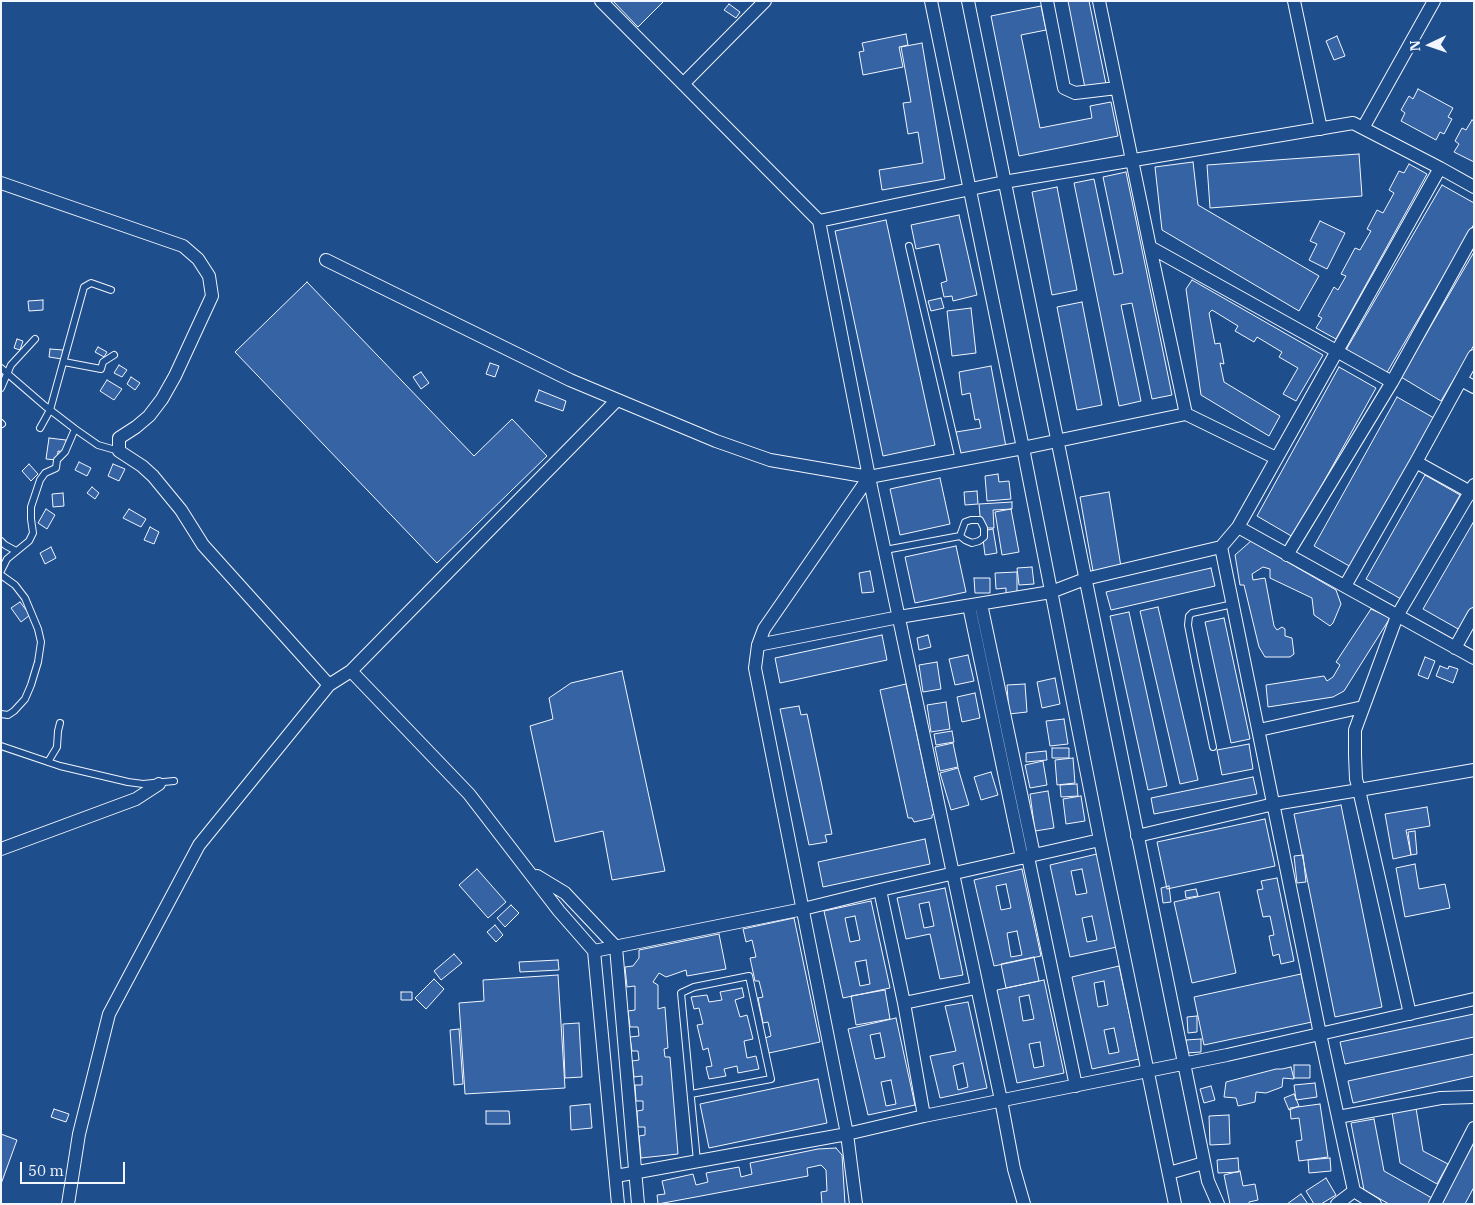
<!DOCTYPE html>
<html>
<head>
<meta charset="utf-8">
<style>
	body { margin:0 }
	#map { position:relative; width:1475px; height:1205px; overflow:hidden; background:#1f4e8c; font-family:"IBM Plex Serif",serif }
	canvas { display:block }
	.frame { position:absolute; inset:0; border:2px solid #f2f6ff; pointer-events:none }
	.north { position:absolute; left:1405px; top:20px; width:50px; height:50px; -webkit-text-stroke:4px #1f4e8c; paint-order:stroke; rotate:267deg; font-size:14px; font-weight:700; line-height:20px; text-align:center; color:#f2f6ff }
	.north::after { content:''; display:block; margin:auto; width:18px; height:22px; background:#f2f6ff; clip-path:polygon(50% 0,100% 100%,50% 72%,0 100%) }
	.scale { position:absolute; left:20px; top:1162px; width:105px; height:22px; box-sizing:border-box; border:2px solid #f2f6ff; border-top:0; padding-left:6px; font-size:15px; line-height:18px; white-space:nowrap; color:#f2f6ff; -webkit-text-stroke:4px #1f4e8c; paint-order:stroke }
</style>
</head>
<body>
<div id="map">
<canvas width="1475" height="1205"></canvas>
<div class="frame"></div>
<div class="north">N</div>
<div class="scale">50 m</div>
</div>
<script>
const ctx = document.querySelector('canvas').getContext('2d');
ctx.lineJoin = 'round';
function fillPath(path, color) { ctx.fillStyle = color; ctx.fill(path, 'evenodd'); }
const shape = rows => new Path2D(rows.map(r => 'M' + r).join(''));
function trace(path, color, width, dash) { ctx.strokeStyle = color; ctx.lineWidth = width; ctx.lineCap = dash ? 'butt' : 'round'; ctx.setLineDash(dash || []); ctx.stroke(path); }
const building = shape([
	[613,1,664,1,638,27,613,1],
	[1068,1,1089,1,1106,84,1085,88,1068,1],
	[729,4,740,12,736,18,724,10,729,4],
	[1041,6,1046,30,1021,35,1040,128,1092,118,1090,106,1111,102,1118,136,1019,156,991,16,1041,6],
	[906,34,908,45,899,47,903,67,863,75,859,52,864,51,862,43,906,34],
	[1337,36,1345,56,1334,60,1326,41,1337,36],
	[922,43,945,179,882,190,879,170,923,163,918,132,908,134,903,103,911,102,901,47,922,43],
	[1418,89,1453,108,1448,117,1452,119,1444,134,1440,132,1436,140,1401,121,1405,113,1401,110,1409,96,1413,99,1418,89],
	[1472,120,1474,121,1474,162,1454,152,1459,144,1455,141,1462,128,1466,130,1472,120],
	[1359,154,1362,196,1210,208,1207,165,1359,154],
	[1193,162,1198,205,1319,276,1299,311,1162,230,1155,167,1193,162],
	[1409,164,1427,174,1336,339,1316,328,1322,318,1318,316,1334,287,1338,290,1346,276,1341,274,1355,248,1360,250,1371,231,1367,229,1377,210,1383,213,1394,193,1389,190,1399,171,1404,173,1409,164],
	[1126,172,1172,395,1152,399,1132,303,1121,305,1141,401,1119,406,1074,183,1094,179,1114,275,1123,273,1103,177,1126,172],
	[1442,185,1474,203,1474,224,1386,374,1346,350,1442,185],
	[1057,187,1077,290,1052,295,1032,192,1057,187],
	[959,215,977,295,953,301,952,296,944,297,941,283,947,281,939,244,916,249,911,225,959,215],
	[886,220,935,445,883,456,835,231,886,220],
	[1320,221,1345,233,1327,269,1309,260,1317,244,1310,241,1320,221],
	[1474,252,1474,345,1441,401,1401,377,1474,252],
	[1192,280,1323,355,1296,401,1283,394,1298,368,1279,357,1282,352,1257,337,1254,342,1235,331,1238,326,1212,310,1209,313,1215,344,1220,343,1224,364,1220,363,1224,382,1280,416,1269,436,1201,395,1186,289,1192,280],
	[307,282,474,456,512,419,547,456,437,563,235,352,307,282],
	[941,298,944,308,931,311,928,301,941,298],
	[43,300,43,310,29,311,28,301,43,300],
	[1082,302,1102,405,1077,410,1057,307,1082,302],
	[971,308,976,353,952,356,947,311,971,308],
	[17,339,23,341,20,350,14,348,17,339],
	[98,347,107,352,104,357,95,352,98,347],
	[50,349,63,350,62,359,49,357,50,349],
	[490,363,499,366,495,377,486,374,490,363],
	[119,365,127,370,122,377,114,373,119,365],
	[991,366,1006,447,960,456,956,432,981,428,979,419,975,420,970,393,962,395,959,372,991,366],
	[1339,367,1376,388,1293,537,1257,516,1339,367],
	[421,372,429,383,421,389,413,377,421,372],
	[131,377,140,383,135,390,127,384,131,377],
	[107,380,122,389,114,400,100,391,107,380],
	[539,390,566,401,563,411,535,401,539,390],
	[1397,397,1434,418,1351,567,1314,546,1397,397],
	[49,438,66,440,65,452,58,451,57,460,46,459,49,438],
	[79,462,91,468,87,476,75,470,79,462],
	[29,464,38,474,31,481,22,471,29,464],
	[113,464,125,469,119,481,108,476,113,464],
	[998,474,999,482,1009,481,1011,499,987,501,985,476,998,474],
	[1425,475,1460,495,1401,599,1366,579,1425,475],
	[940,478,950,524,900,535,890,489,940,478],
	[92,487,99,493,95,499,87,493,92,487],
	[977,491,978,504,965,505,964,492,977,491],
	[1109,492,1121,567,1093,571,1080,497,1109,492],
	[63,493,64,506,53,507,52,494,63,493],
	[1012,502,1012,509,993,510,994,528,981,528,979,504,1012,502],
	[46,509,55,515,47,529,38,523,46,509],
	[129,509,146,519,141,527,123,518,129,509],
	[1011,509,1019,552,1002,555,995,512,1011,509],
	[1474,521,1474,606,1460,630,1423,609,1474,521],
	[150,527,159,532,154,544,144,540,150,527],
	[993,529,997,553,985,555,982,531,993,529],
	[1251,541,1336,590,1341,604,1333,623,1330,626,1314,615,1312,598,1270,578,1270,569,1263,567,1252,574,1253,580,1265,578,1274,626,1277,630,1282,627,1285,629,1285,636,1292,638,1294,654,1290,657,1265,657,1259,647,1244,585,1240,585,1235,555,1251,541],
	[956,546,966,592,915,603,905,557,956,546],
	[51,547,56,558,45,564,40,553,51,547],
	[1032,567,1034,584,1019,585,1017,568,1032,567],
	[1211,568,1215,586,1111,610,1106,592,1211,568],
	[870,571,874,592,862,593,859,573,870,571],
	[1017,572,1017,595,1006,595,1006,588,996,589,995,573,1017,572],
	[974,578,990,578,990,593,975,593,974,578],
	[20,602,30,615,21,622,11,608,20,602],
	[1158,607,1198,780,1180,784,1140,611,1158,607],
	[1371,609,1390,618,1344,691,1333,697,1268,707,1266,685,1324,676,1327,681,1333,677,1340,665,1336,662,1371,609],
	[1129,612,1167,786,1148,790,1110,616,1129,612],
	[1224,618,1250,739,1231,743,1205,622,1224,618],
	[882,635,887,660,780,683,775,658,882,635],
	[928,635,931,647,919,650,917,638,928,635],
	[968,655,974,681,955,685,949,659,968,655],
	[1425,657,1435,661,1428,679,1418,675,1425,657],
	[937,662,941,689,923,692,919,665,937,662],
	[1440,666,1448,669,1449,666,1458,669,1453,683,1436,676,1440,666],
	[622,671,665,871,612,880,603,831,555,842,530,726,553,719,549,698,571,683,622,671],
	[1055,678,1060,704,1042,708,1037,682,1055,678],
	[906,684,934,814,932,815,932,818,914,822,912,818,908,818,880,690,906,684],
	[1025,684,1027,712,1009,714,1007,685,1025,684],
	[975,693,980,718,962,722,957,697,975,693],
	[946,702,950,729,931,732,927,705,946,702],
	[799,706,801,715,807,714,832,834,825,835,827,842,809,845,780,709,799,706],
	[1064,719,1068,744,1050,746,1046,721,1064,719],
	[952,731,954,742,936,745,934,734,952,731],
	[953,743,958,767,940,771,935,747,953,743],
	[1249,744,1253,769,1222,775,1217,750,1249,744],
	[1052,748,1069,748,1069,758,1052,758,1052,748],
	[1046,751,1047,760,1026,762,1026,753,1046,751],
	[1073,758,1075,783,1057,785,1055,760,1073,758],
	[1043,761,1047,785,1030,788,1025,765,1043,761],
	[958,768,969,805,951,810,940,773,958,768],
	[991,772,998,795,981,800,974,777,991,772],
	[1253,777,1257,794,1154,814,1151,798,1253,777],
	[1077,784,1078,796,1061,797,1060,785,1077,784],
	[1048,791,1054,828,1035,831,1030,794,1048,791],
	[1081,796,1085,821,1066,824,1063,799,1081,796],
	[1341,805,1382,1007,1335,1017,1294,814,1341,805],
	[1427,807,1430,826,1406,830,1411,855,1393,859,1385,814,1427,807],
	[1265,819,1275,866,1167,889,1157,842,1265,819],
	[1415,831,1417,854,1411,855,1408,832,1415,831],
	[925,839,930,864,823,887,818,862,925,839],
	[1097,854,1117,947,1070,957,1050,865,1097,854],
	[1082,869,1087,893,1076,895,1071,871,1082,869],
	[1092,916,1097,940,1087,942,1082,918,1092,916],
	[1303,855,1306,882,1297,883,1294,856,1303,855],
	[1415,864,1419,889,1445,884,1450,908,1405,917,1396,868,1415,864],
	[477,869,506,902,488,918,459,885,477,869],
	[1022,869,1041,956,994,966,974,880,1022,869],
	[1006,884,1011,908,1001,910,996,886,1006,884],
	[1017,931,1022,955,1011,957,1007,933,1017,931],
	[1277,878,1294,961,1281,964,1279,954,1273,956,1269,936,1274,935,1270,916,1263,917,1257,890,1263,889,1261,881,1277,878],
	[1169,886,1171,902,1163,903,1161,888,1169,886],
	[945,888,963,975,940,979,930,934,906,939,897,898,945,888],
	[929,902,934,926,924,928,919,904,929,902],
	[1196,889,1198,896,1186,898,1185,891,1196,889],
	[1219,892,1236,973,1192,983,1174,902,1219,892],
	[871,901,890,988,843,998,824,911,871,901],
	[855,916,860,940,850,942,845,918,855,916],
	[866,960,870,984,860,986,855,962,866,960],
	[511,905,519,913,505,927,497,918,511,905],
	[794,918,820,1042,769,1053,765,1038,771,1036,768,1022,763,1023,758,998,763,997,759,981,755,981,750,958,756,957,752,940,746,942,743,929,794,918],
	[495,925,503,935,496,942,487,932,495,925],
	[719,934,726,969,687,976,686,970,666,977,659,973,653,982,658,985,658,1009,665,1007,668,1048,664,1049,665,1057,670,1057,678,1154,641,1158,639,1136,645,1135,645,1127,638,1127,637,1111,643,1110,643,1101,636,1101,635,1085,642,1085,642,1076,634,1077,632,1061,639,1060,638,1051,632,1051,630,1037,639,1036,638,1027,630,1027,628,1011,635,1010,635,986,627,987,625,967,633,966,639,958,639,950,719,934],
	[454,954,462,963,441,980,434,971,454,954],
	[1034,957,1039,981,1006,988,1001,964,1034,957],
	[558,960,559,970,520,972,519,962,558,960],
	[1119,966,1139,1059,1092,1069,1072,977,1119,966],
	[1104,981,1108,1005,1098,1007,1094,983,1104,981],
	[1114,1028,1119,1052,1109,1054,1104,1030,1114,1028],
	[1301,974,1312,1022,1204,1045,1194,997,1301,974],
	[558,975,565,1088,465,1094,459,1003,484,1001,483,980,558,975],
	[434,979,444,989,426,1009,415,998,434,979],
	[1044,980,1064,1073,1017,1083,997,990,1044,980],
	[1029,995,1034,1019,1023,1021,1019,997,1029,995],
	[1040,1042,1044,1066,1034,1068,1029,1044,1040,1042],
	[742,988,744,997,735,1000,740,1017,747,1015,753,1039,744,1041,747,1058,756,1056,759,1069,738,1073,737,1066,724,1069,726,1076,709,1079,706,1067,712,1066,708,1048,703,1050,697,1025,703,1024,699,1008,694,1009,691,997,707,995,709,1002,722,1000,720,992,742,988],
	[885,990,890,1019,856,1025,851,996,885,990],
	[401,992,412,992,412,1000,401,1000,401,992],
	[968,1002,987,1088,940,1098,930,1056,956,1051,945,1006,968,1002],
	[963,1063,968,1087,958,1090,953,1066,963,1063],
	[1474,1014,1474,1037,1345,1064,1340,1042,1474,1014],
	[1197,1016,1197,1032,1188,1033,1187,1017,1197,1016],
	[896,1018,915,1105,868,1115,848,1029,896,1018],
	[880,1033,885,1057,875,1059,870,1035,880,1033],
	[891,1080,896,1104,886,1106,881,1082,891,1080],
	[579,1023,582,1077,565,1078,563,1024,579,1023],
	[459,1029,463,1084,454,1085,450,1030,459,1029],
	[1201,1039,1201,1052,1186,1053,1186,1040,1201,1039],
	[1474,1054,1474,1076,1353,1103,1348,1081,1474,1054],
	[1294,1065,1310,1065,1310,1078,1294,1078,1294,1065],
	[1291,1067,1294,1079,1283,1078,1282,1087,1266,1093,1256,1092,1255,1102,1238,1106,1236,1098,1224,1097,1226,1082,1276,1069,1282,1069,1291,1067],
	[818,1079,827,1123,709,1148,700,1104,818,1079],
	[1315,1083,1317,1097,1296,1100,1294,1085,1315,1083],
	[1211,1086,1215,1100,1204,1103,1200,1089,1211,1086],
	[1294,1094,1299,1106,1289,1110,1284,1098,1294,1094],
	[590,1104,592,1128,571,1130,570,1106,590,1104],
	[1320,1104,1328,1157,1299,1161,1296,1141,1302,1140,1299,1118,1291,1119,1290,1108,1320,1104],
	[1416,1108,1423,1151,1448,1164,1437,1184,1400,1163,1392,1112,1416,1108],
	[54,1109,69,1114,66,1122,51,1117,54,1109],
	[486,1111,509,1111,510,1124,486,1124,486,1111],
	[1229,1115,1230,1144,1210,1145,1209,1116,1229,1115],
	[1374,1119,1384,1171,1432,1198,1429,1204,1389,1204,1364,1190,1351,1123,1374,1119],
	[1,1134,17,1140,1,1184,1,1134],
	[1474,1142,1474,1187,1465,1204,1440,1204,1474,1142],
	[836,1148,842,1155,845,1204,822,1204,821,1192,827,1191,826,1170,821,1165,807,1168,808,1176,658,1204,657,1195,665,1194,662,1181,693,1174,696,1185,708,1182,706,1173,739,1167,741,1177,752,1174,750,1163,818,1149,836,1148],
	[1238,1158,1239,1172,1218,1173,1217,1160,1238,1158],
	[1330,1158,1331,1171,1309,1173,1308,1160,1330,1158],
	[1240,1171,1243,1186,1255,1184,1258,1200,1249,1202,1249,1204,1230,1204,1224,1175,1240,1171],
	[1326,1178,1336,1195,1321,1204,1314,1204,1306,1191,1326,1178],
	[1301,1194,1308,1204,1287,1204,1301,1194]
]);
const service = shape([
	[909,246,959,460],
	[64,362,101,369,103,362,114,355],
	[1,368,45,406,75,429,98,445,119,451],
	[1,388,11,365,35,339],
	[1,423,2,424],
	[40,428,50,410,84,287,91,283,111,290],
	[971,520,980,520,984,528,984,537,979,541,972,543,965,540,960,536,965,522,971,520],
	[1,541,5,545,16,551],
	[885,550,960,536],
	[1,571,7,559,29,541,33,533,31,519,31,507,40,480,45,473,56,468,57,460,65,452,75,429],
	[1,575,15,585,25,598,38,629,41,642,38,662,31,685,25,699,14,711,8,715,1,714],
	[1,746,60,766,128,782,143,784,174,781],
	[1213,747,1195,661,1188,625,1189,616,1192,613,1233,604],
	[48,762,57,747,58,731,60,723],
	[691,1094,771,1079,749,976,694,987,681,993,697,1161]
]);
const minor = shape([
	[601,1,819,221,869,477,1001,1100,1014,1169,1024,1204],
	[931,1,1023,448,1100,840,1175,1204],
	[968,1,1208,1181,1218,1204],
	[1047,1,1064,88,1075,93,1117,88],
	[1099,1,1150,247,1186,414],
	[1294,1,1321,129],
	[683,84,765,1],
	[1363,128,1434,1],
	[1,183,183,246,198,259,209,276,212,296,175,376,162,399,149,416,136,427,119,438,119,451,142,466,153,476,181,510,203,545,329,685],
	[1474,187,1440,168,1238,527,1474,658],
	[819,221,1004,182,1353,123,1440,168],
	[1150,247,1392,382],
	[326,260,570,380,716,441,770,460,869,477,1023,448,1186,414,1276,458],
	[1461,380,1474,387],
	[617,400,351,671,469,794,559,911,594,951,618,1204],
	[1416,462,1474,494],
	[1474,485,1397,616,1355,730,1355,755,1356,779,1359,790,1474,770],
	[1238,527,1221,547,1320,1034,1354,1191],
	[1287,555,1392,382,1474,234],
	[1345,586,1416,462,1474,356],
	[981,604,1034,855],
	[969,606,1022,858],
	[758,645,899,617,1051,592,1085,579,1221,547],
	[1455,648,1474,614],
	[1259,730,1363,707],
	[1137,836,1274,804,1359,790,1410,1014],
	[1,849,136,799,159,784],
	[1028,857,1076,1086],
	[537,876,565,893,616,947,638,1204],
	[880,890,904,1003,924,1116],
	[594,951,803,909,880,890,1100,840],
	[904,1003,976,988],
	[1338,1117,1441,1098,1474,1097],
	[1169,1173,1204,1163],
	[616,1176,847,1134,924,1116,1227,1055,1474,999],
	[68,1204,79,1134,109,1014,199,845,329,685,351,671],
	[856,1204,847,1134,755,668,758,645,764,629,869,477],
	[1337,1204,1354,1191,1375,1204],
	[1435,1204,1474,1128]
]);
fillPath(building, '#3563a3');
trace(building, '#f2f6ff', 1);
trace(service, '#f2f6ff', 8);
trace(minor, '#f2f6ff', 14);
trace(service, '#1f4e8c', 6);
trace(minor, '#1f4e8c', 12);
</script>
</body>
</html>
